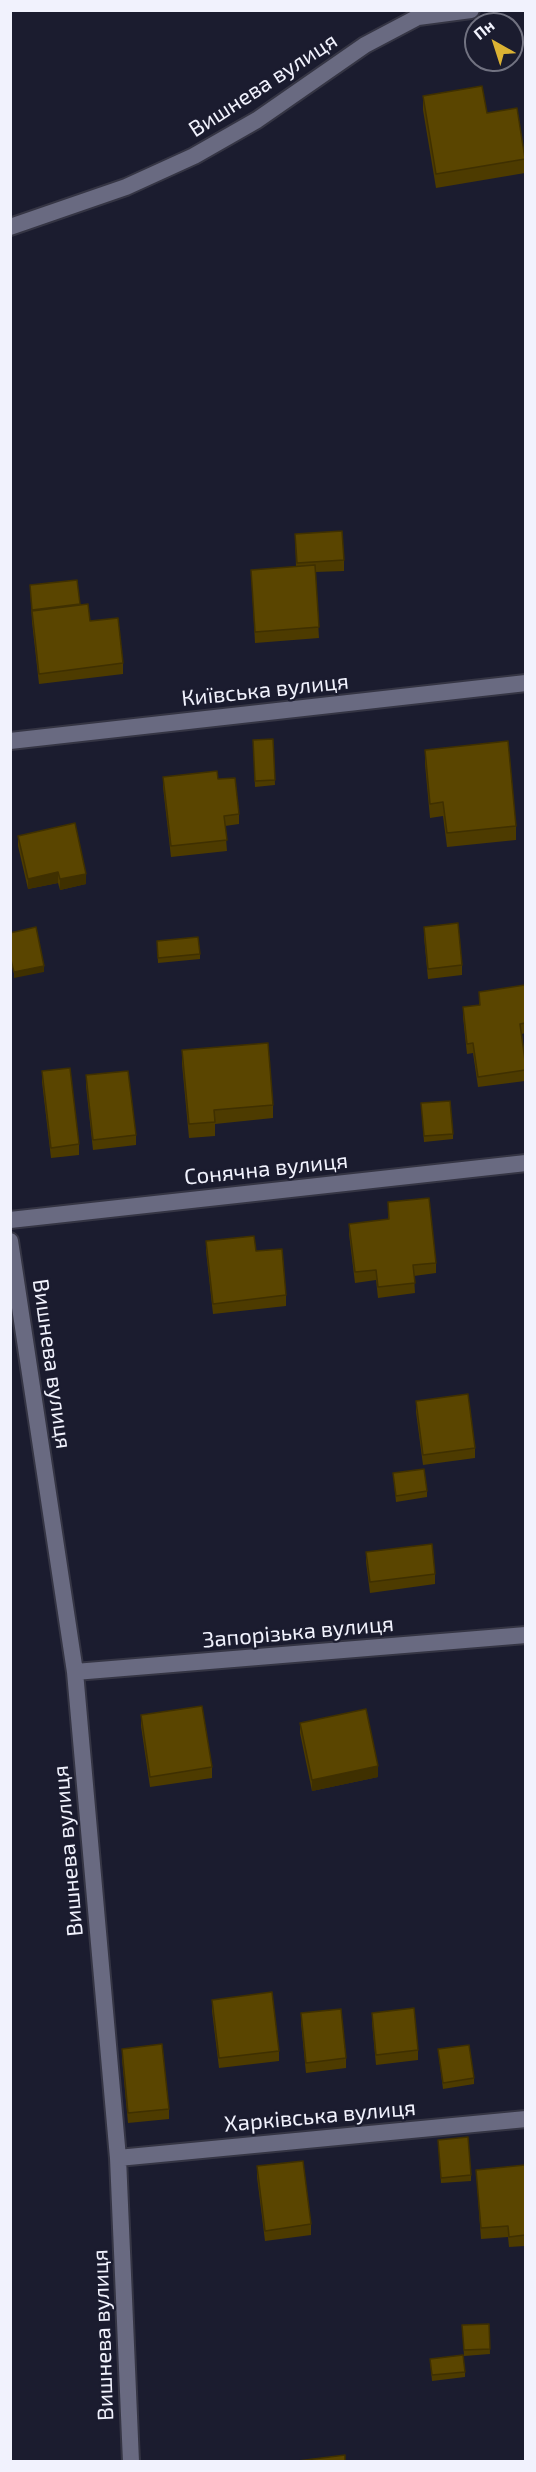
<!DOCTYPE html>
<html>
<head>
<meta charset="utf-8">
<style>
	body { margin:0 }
	#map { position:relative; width:536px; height:2472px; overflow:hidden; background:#1b1c2f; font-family:"Exo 2",sans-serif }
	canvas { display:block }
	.frame { position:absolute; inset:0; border:12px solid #f1f2fd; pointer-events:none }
	.north { position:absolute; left:464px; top:12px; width:60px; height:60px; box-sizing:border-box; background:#1b1c2f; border:2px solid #717281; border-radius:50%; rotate:321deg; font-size:16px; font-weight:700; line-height:24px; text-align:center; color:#f1f2fd }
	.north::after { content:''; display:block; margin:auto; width:21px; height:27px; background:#dbb233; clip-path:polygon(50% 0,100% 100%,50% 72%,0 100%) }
</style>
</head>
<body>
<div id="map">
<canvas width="536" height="2472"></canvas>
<div class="frame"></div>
<div class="north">Пн</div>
</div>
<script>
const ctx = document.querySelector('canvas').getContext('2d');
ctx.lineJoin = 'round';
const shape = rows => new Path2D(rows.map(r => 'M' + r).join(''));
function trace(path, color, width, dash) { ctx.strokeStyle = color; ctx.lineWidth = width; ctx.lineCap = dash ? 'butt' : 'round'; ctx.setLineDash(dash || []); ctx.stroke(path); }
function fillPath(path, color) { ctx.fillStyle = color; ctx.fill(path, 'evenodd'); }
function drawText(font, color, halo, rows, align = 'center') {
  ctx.font = font + ' "Exo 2",sans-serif'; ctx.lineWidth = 4.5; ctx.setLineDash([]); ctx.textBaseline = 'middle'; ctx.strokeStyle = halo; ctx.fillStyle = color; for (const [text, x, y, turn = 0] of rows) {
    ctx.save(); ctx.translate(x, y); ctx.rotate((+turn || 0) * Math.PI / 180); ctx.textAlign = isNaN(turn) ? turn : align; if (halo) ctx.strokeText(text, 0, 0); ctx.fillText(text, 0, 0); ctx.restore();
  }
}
const minor = shape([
	[10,227,126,187,194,156,257,120,365,45,418,17,471,10],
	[10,741,526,683],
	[10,1220,526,1163],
	[10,1241,75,1672,118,2158,131,2462],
	[75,1672,526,1635],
	[118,2158,526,2119]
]);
const wall = shape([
	[423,96,487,113,525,157,525,173,436,188,423,110],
	[295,534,344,560,344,571,315,572,319,638,255,643,251,570,296,567],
	[77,580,80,605,90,621,123,663,123,674,39,684,32,622,30,585],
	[273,739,275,785,255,787,253,740],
	[425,750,516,826,516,840,447,847,443,816,430,818,425,764],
	[163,777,218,779,239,814,239,824,225,826,227,851,171,857,163,787],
	[18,836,86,884,60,890,58,883,28,889,18,846],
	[424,927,462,965,462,975,428,979,424,937],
	[157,941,200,954,200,959,158,963],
	[525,985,525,1033,522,1034,525,1061,525,1081,478,1087,473,1053,467,1054,463,1017,463,1007,479,1005,479,992],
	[182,1050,273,1105,273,1118,215,1124,215,1136,189,1138,182,1064],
	[42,1071,79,1144,79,1155,51,1158,42,1082],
	[86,1075,136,1135,136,1145,93,1150,86,1086],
	[421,1103,453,1134,453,1139,424,1142],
	[388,1202,436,1263,436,1273,414,1276,415,1293,378,1298,376,1280,355,1283,349,1234,349,1224,388,1219],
	[206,1241,286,1295,286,1306,213,1314,206,1251],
	[416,1401,475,1448,475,1458,423,1465,416,1412],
	[393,1473,427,1491,427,1497,396,1502],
	[366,1552,435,1574,435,1584,370,1593,366,1562],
	[141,1715,212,1767,212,1778,150,1787,141,1726],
	[300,1723,378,1777,312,1791,300,1733],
	[212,2000,279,2051,279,2061,219,2068,212,2011],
	[301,2013,346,2058,346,2068,306,2073,301,2023],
	[372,2013,418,2050,418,2060,376,2065,372,2023],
	[122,2049,169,2109,169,2119,128,2123,122,2059],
	[438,2049,474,2078,474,2084,443,2089],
	[438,2140,471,2175,471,2181,441,2183],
	[525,2165,525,2246,509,2247,508,2237,481,2239,476,2170],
	[257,2166,311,2224,311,2235,265,2241,257,2177],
	[489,2324,490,2354,464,2356,462,2325],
	[430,2359,465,2372,465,2377,432,2381]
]);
const shadedWall = shape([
	[58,872,58,883,28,889,28,879],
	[86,874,86,884,60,890,60,879],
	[44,966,44,972,14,978,14,972],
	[378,1766,378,1777,312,1791,312,1780]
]);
const building = shape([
	[482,86,487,113,517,108,525,159,436,174,423,96,482,86],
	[342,531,344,560,297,563,295,534,342,531],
	[315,565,319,627,255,632,251,570,315,565],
	[77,580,80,604,32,610,30,585,77,580],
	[88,604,90,621,118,618,123,663,39,674,32,611,88,604],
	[273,739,275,780,255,781,253,740,273,739],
	[508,741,516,826,447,833,443,802,430,804,425,750,508,741],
	[217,771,218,779,235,778,239,814,224,816,227,840,171,846,163,777,217,771],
	[75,823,86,874,60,879,58,872,28,879,18,836,75,823],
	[458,923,462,965,428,969,424,927,458,923],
	[36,927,44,966,14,972,10,956,10,933,36,927],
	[198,937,200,954,158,958,157,941,198,937],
	[525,985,525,1023,520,1024,525,1061,525,1070,478,1077,473,1043,467,1044,463,1007,480,1005,479,992,525,985],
	[268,1043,273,1105,214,1110,215,1122,189,1124,182,1050,268,1043],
	[70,1068,79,1144,51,1148,42,1071,70,1068],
	[128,1071,136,1135,93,1140,86,1075,128,1071],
	[450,1101,453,1134,424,1136,421,1103,450,1101],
	[429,1198,436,1263,413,1265,415,1283,378,1287,376,1270,355,1272,349,1224,389,1219,388,1202,429,1198],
	[254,1236,256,1251,282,1249,286,1295,213,1304,206,1241,254,1236],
	[468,1394,475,1448,423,1455,416,1401,468,1394],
	[424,1469,427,1491,396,1496,393,1473,424,1469],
	[432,1544,435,1574,370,1582,366,1552,432,1544],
	[202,1706,212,1767,150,1777,141,1715,202,1706],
	[366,1709,378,1766,312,1780,300,1723,366,1709],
	[272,1992,279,2051,219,2058,212,2000,272,1992],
	[414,2008,418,2050,376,2055,372,2013,414,2008],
	[341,2009,346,2058,306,2063,301,2013,341,2009],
	[162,2044,169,2109,128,2113,122,2049,162,2044],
	[469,2045,474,2078,443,2083,438,2049,469,2045],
	[468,2137,471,2175,441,2178,438,2140,468,2137],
	[303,2161,311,2224,265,2231,257,2166,303,2161],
	[525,2165,525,2235,509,2237,508,2226,481,2228,476,2170,525,2165],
	[489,2324,490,2349,464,2350,462,2325,489,2324],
	[463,2355,465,2372,432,2375,430,2359,463,2355],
	[345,2455,345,2462,290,2462,345,2455]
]);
const streetNames = [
	["Вишнева вулиця",263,85,-33],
	["Київська вулиця",265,690,-6],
	["Сонячна вулиця",266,1169,-6],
	["Вишнева вулиця",52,1364,82],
	["Запорізька вулиця",298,1632,-5],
	["Вишнева вулиця",68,1851,-95],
	["Харківська вулиця",320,2116,-5],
	["Вишнева вулиця",103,2335,-92]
];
trace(minor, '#353544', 20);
trace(minor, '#696a81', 16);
fillPath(wall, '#4d3b00');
fillPath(shadedWall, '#3f3000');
fillPath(building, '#5a4500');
trace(building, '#3f3000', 1.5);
drawText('22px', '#f1f2fd', '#1b1c2f', streetNames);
</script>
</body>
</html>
